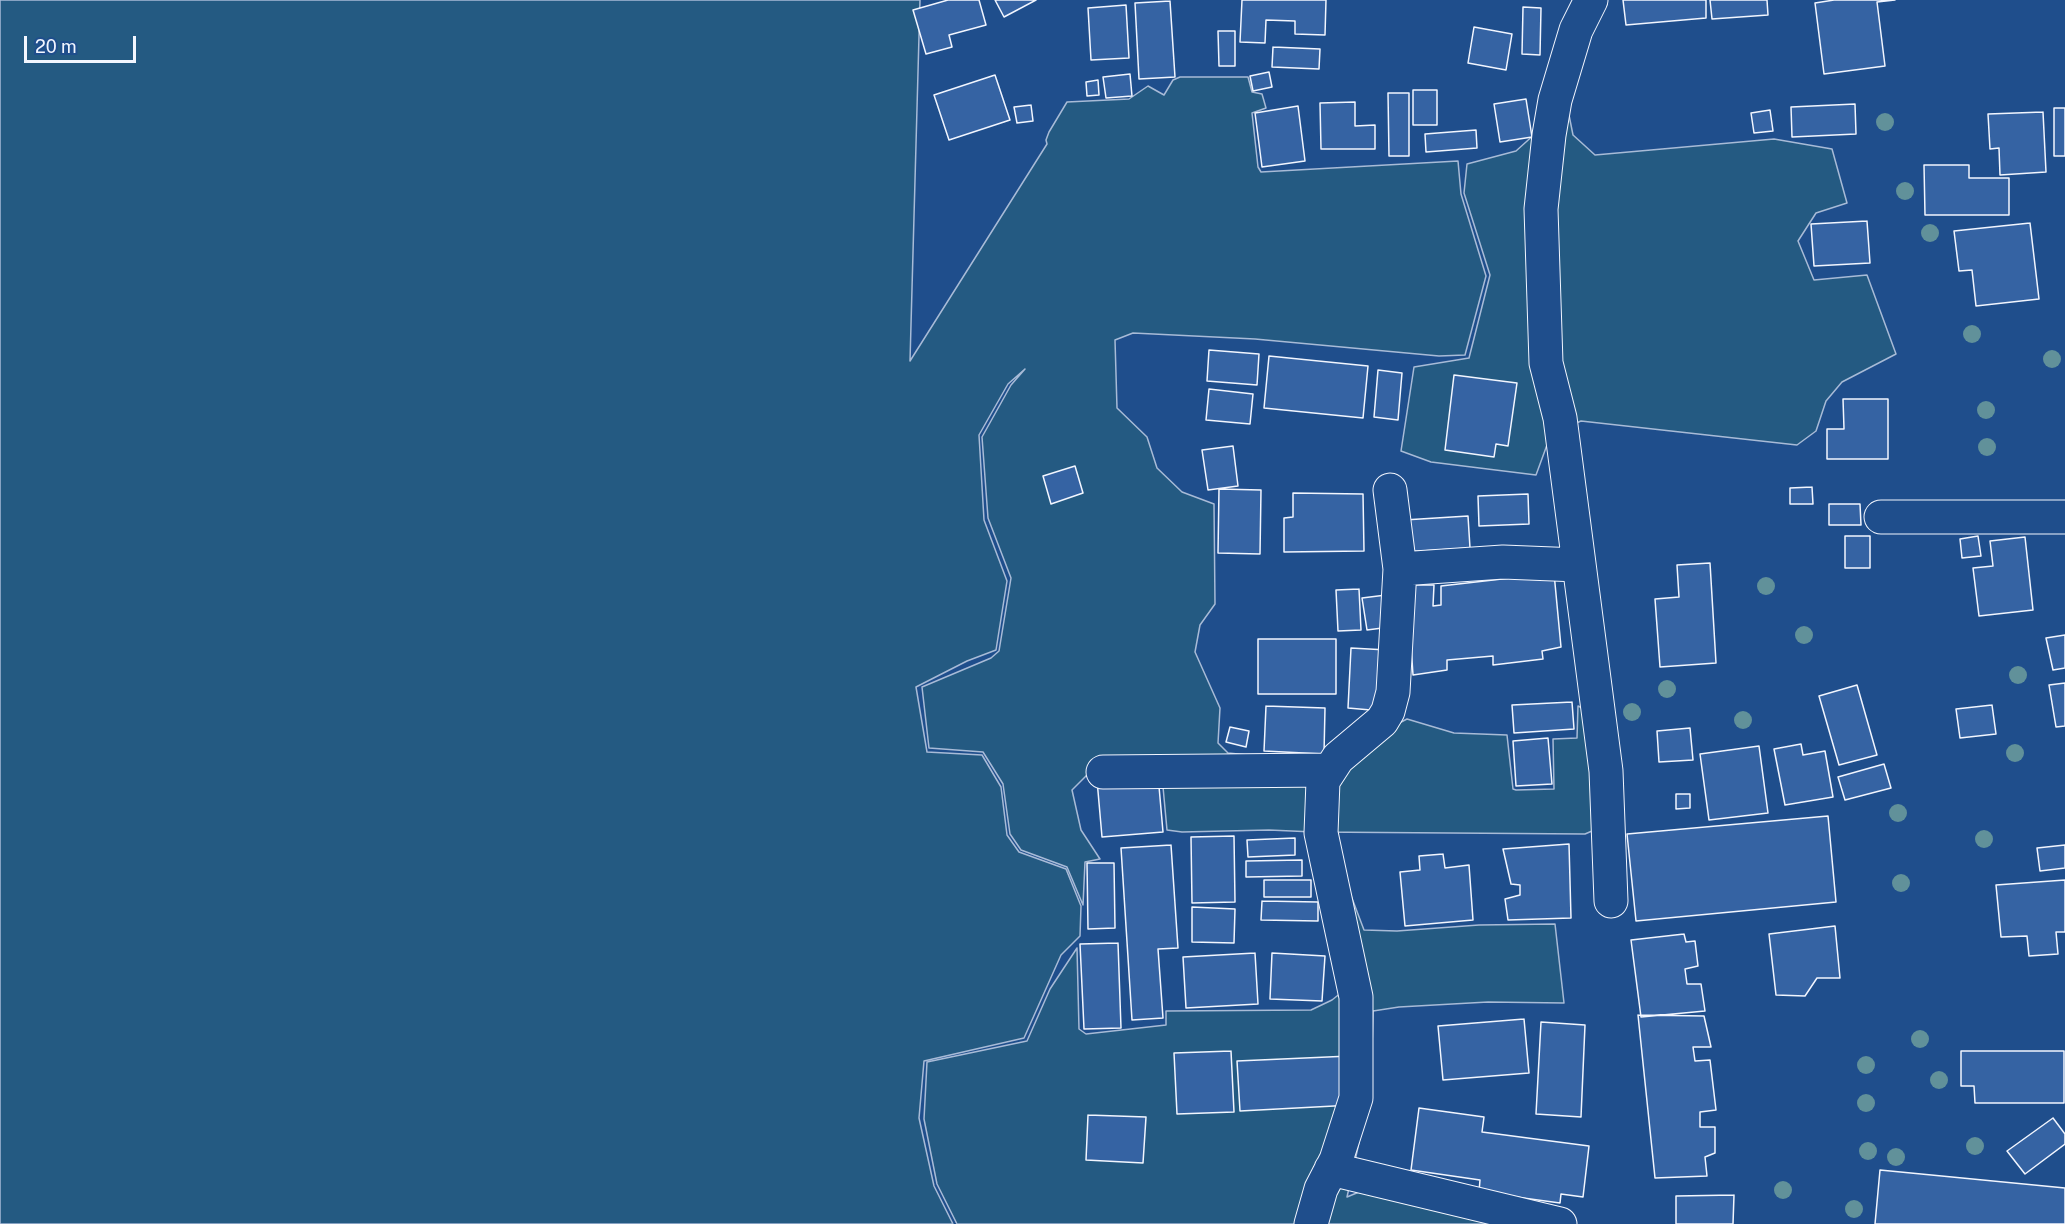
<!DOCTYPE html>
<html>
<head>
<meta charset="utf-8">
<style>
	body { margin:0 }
	#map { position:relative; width:2065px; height:1224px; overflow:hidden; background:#1f4e8c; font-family:"Public Sans",sans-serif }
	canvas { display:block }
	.scale { position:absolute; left:24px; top:36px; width:112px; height:27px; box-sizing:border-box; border:3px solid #f2f6ff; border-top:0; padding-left:8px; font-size:18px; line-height:21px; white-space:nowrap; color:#f2f6ff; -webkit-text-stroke:4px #1f4e8c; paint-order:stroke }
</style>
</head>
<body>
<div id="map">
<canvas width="2065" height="1224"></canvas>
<div class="scale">20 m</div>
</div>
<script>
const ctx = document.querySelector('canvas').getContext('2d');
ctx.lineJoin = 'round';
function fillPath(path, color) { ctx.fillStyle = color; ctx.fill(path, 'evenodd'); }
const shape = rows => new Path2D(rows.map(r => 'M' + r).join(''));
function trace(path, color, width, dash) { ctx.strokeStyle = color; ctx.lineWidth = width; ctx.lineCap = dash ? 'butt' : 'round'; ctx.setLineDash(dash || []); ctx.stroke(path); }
const green = shape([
	[0,0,920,0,910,361,1047,144,1046,140,1049,132,1067,102,1129,99,1148,86,1164,95,1173,80,1180,77,1248,77,1252,92,1262,94,1266,108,1252,113,1258,167,1261,172,1458,161,1461,194,1486,276,1465,355,1439,356,1255,339,1133,333,1115,340,1117,408,1147,437,1157,468,1182,492,1214,504,1215,604,1200,625,1195,652,1220,708,1218,743,1228,753,1299,760,1380,733,1407,719,1454,733,1507,735,1513,789,1516,790,1554,789,1553,739,1577,738,1578,706,1595,714,1599,828,1585,834,1314,832,1269,830,1182,832,1167,830,1162,776,1090,772,1072,790,1081,830,1100,859,1085,862,1083,905,1067,867,1021,850,1010,834,1003,784,983,752,929,748,922,687,991,658,999,651,1011,578,988,518,982,437,1011,385,1025,369,1008,384,979,435,984,520,1007,581,996,650,967,661,916,687,927,752,982,755,1001,787,1007,835,1019,852,1066,869,1081,906,1080,936,1061,955,1024,1038,924,1061,919,1118,934,1186,953,1224,0,1224,0,0],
	[1567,105,1573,135,1595,155,1774,139,1832,149,1847,203,1816,213,1798,241,1814,280,1867,275,1896,354,1842,382,1826,401,1816,431,1797,445,1581,421,1551,434,1536,475,1431,462,1401,451,1414,367,1469,358,1490,275,1464,193,1467,164,1516,151,1567,105],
	[1347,885,1364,930,1397,931,1479,925,1555,924,1564,1003,1488,1002,1399,1007,1373,1011,1371,1088,1347,1197,1371,1187,1528,1224,957,1224,937,1184,924,1119,927,1062,1027,1041,1050,989,1077,948,1079,1029,1086,1034,1166,1025,1166,1011,1311,1010,1332,1000,1347,988,1347,885]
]);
const building = shape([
	[948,0,979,0,986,25,949,35,952,47,926,54,913,10,948,0],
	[995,0,1036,0,1004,17,995,0],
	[1242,0,1326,0,1325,35,1295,34,1295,21,1266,20,1265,43,1240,42,1242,0],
	[1623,0,1706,0,1706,18,1626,25,1623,0],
	[1710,0,1767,0,1768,15,1712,19,1710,0],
	[1895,0,1877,2,1885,66,1824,74,1815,3,1834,0,1895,0],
	[1170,1,1175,77,1139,79,1135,3,1170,1],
	[1126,5,1129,58,1091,60,1088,8,1126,5],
	[1523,7,1541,8,1540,55,1522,54,1523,7],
	[1474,27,1512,34,1506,70,1468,63,1474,27],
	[1218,31,1235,31,1235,66,1219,66,1218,31],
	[1273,47,1320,49,1319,69,1272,67,1273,47],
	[1269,72,1272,87,1253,91,1250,76,1269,72],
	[1130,74,1132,96,1106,98,1103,77,1130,74],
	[995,75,1010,120,949,140,934,95,995,75],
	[1098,80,1099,95,1087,96,1086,82,1098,80],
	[1413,90,1437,90,1437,125,1413,125,1413,90],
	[1388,93,1409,93,1409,156,1389,156,1388,93],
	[1526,99,1532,137,1500,142,1494,104,1526,99],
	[1355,102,1355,126,1375,125,1375,149,1321,149,1320,103,1355,102],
	[1855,104,1856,134,1792,137,1791,107,1855,104],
	[1031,105,1033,121,1017,123,1014,107,1031,105],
	[1298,106,1305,161,1262,167,1255,113,1298,106],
	[2054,108,2065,108,2065,156,2054,156,2054,108],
	[1770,110,1773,131,1754,133,1751,113,1770,110],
	[2043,112,2046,172,2000,175,1999,148,1990,149,1988,114,2043,112],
	[1476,130,1477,148,1426,152,1425,134,1476,130],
	[1924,165,1969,165,1969,178,2009,178,2009,215,1925,215,1924,165],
	[1867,221,1870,263,1814,266,1811,224,1867,221],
	[2030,223,2039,299,1976,306,1972,270,1959,271,1954,231,2030,223],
	[1209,350,1259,354,1257,385,1207,381,1209,350],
	[1269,356,1368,366,1363,418,1264,408,1269,356],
	[1378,370,1402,373,1398,420,1374,417,1378,370],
	[1454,375,1517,383,1508,446,1496,444,1494,457,1445,450,1454,375],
	[1209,389,1253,394,1250,424,1206,420,1209,389],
	[1843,399,1888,399,1888,459,1827,459,1827,429,1844,429,1843,399],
	[1233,446,1238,486,1208,490,1202,450,1233,446],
	[1075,466,1083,493,1051,504,1043,476,1075,466],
	[1812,487,1813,504,1790,504,1790,488,1812,487],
	[1219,489,1261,490,1260,554,1218,553,1219,489],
	[1293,493,1363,494,1364,551,1284,552,1284,518,1293,517,1293,493],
	[1528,494,1529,524,1479,526,1478,496,1528,494],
	[1829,504,1860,504,1861,525,1829,525,1829,504],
	[1468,516,1470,548,1405,552,1404,520,1468,516],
	[1845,536,1870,536,1870,568,1845,568,1845,536],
	[1978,536,1981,556,1962,558,1960,539,1978,536],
	[2025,537,2033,610,1979,616,1973,568,1993,566,1990,541,2025,537],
	[1710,563,1716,663,1660,667,1655,599,1679,597,1677,565,1710,563],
	[1554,573,1561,647,1542,651,1543,659,1493,665,1493,656,1447,660,1447,670,1413,675,1407,585,1434,585,1433,606,1441,605,1441,586,1554,573],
	[1359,589,1361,630,1338,631,1336,590,1359,589],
	[1386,595,1390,627,1367,630,1362,598,1386,595],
	[2065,635,2065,668,2053,670,2046,638,2065,635],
	[1258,639,1336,639,1336,694,1258,694,1258,639],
	[1351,648,1387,650,1382,711,1348,708,1351,648],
	[2065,683,2065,726,2056,727,2049,685,2065,683],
	[1857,685,1877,755,1839,765,1819,696,1857,685],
	[1572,702,1574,729,1514,733,1512,705,1572,702],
	[1992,705,1996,734,1960,738,1956,709,1992,705],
	[1266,706,1325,708,1324,754,1264,751,1266,706],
	[1230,727,1249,731,1246,747,1226,742,1230,727],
	[1690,728,1693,760,1659,762,1657,731,1690,728],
	[1548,738,1552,784,1516,786,1513,741,1548,738],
	[1801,744,1803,755,1825,751,1833,797,1785,805,1774,749,1801,744],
	[1759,746,1768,813,1709,820,1700,754,1759,746],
	[1884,764,1891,788,1845,800,1838,777,1884,764],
	[1158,775,1163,832,1102,837,1097,780,1158,775],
	[1676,794,1690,794,1690,808,1676,809,1676,794],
	[1828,816,1836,902,1636,921,1627,834,1828,816],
	[1234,836,1235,902,1192,903,1191,837,1234,836],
	[1295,838,1295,855,1248,857,1247,840,1295,838],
	[1569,844,1571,918,1508,920,1505,899,1520,895,1520,885,1511,884,1503,849,1569,844],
	[1171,845,1178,948,1158,949,1163,1018,1132,1020,1121,848,1171,845],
	[2065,845,2065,868,2040,871,2037,848,2065,845],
	[1443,854,1445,868,1469,865,1473,920,1405,926,1400,872,1420,870,1419,856,1443,854],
	[1302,860,1302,876,1246,877,1246,861,1302,860],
	[1087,863,1114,863,1115,928,1088,929,1087,863],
	[1264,880,1311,880,1311,897,1264,897,1264,880],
	[2065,880,2065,932,2056,932,2058,954,2029,956,2027,936,2001,937,1996,885,2065,880],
	[1262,901,1318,902,1318,921,1261,920,1262,901],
	[1192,907,1235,909,1234,943,1192,942,1192,907],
	[1835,926,1840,978,1817,978,1805,996,1776,995,1769,934,1835,926],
	[1684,934,1686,942,1695,941,1698,966,1685,969,1687,984,1701,984,1705,1011,1641,1017,1631,940,1684,934],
	[1118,943,1121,1028,1084,1029,1080,944,1118,943],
	[1255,953,1258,1004,1186,1008,1183,957,1255,953],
	[1272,953,1325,956,1322,1001,1270,999,1272,953],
	[1638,1015,1704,1016,1711,1047,1693,1047,1695,1061,1710,1060,1716,1110,1700,1112,1700,1127,1715,1127,1715,1153,1705,1157,1707,1176,1655,1178,1638,1015],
	[1524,1019,1529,1073,1443,1080,1438,1026,1524,1019],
	[1541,1022,1585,1025,1581,1117,1536,1114,1541,1022],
	[1231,1051,1234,1112,1177,1114,1174,1053,1231,1051],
	[1961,1051,2064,1051,2064,1103,1975,1103,1974,1086,1961,1086,1961,1051],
	[1350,1056,1353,1105,1240,1111,1237,1061,1350,1056],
	[1419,1108,1484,1117,1482,1132,1589,1146,1583,1197,1561,1194,1560,1203,1479,1192,1480,1180,1411,1170,1419,1108],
	[1088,1115,1146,1117,1143,1163,1086,1160,1088,1115],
	[2053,1118,2065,1134,2065,1144,2025,1174,2007,1151,2053,1118],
	[1880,1170,2065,1188,2065,1224,1875,1224,1880,1170],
	[1734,1195,1733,1224,1676,1224,1676,1196,1734,1195]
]);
const minor = shape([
	[1591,0,1576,30,1555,100,1549,135,1541,209,1546,363,1560,418,1606,771,1611,901],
	[1881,517,2065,517],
	[1400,569,1503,562,1578,565],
	[1103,772,1329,770],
	[1331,1169,1560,1224],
	[1311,1224,1321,1189,1336,1160,1356,1098,1356,997,1321,833,1323,781,1338,758,1382,721,1388,711,1393,692,1400,569,1390,490]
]);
const trees = [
	[1885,122],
	[1905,191],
	[1930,233],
	[1972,334],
	[2052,359],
	[1986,410],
	[1987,447],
	[1766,586],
	[1804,635],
	[2018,675],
	[1667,689],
	[1632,712],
	[1743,720],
	[2015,753],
	[1898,813],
	[1984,839],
	[1901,883],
	[1920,1039],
	[1866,1065],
	[1939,1080],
	[1866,1103],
	[1975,1146],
	[1868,1151],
	[1896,1157],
	[1783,1190],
	[1854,1209]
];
fillPath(green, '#245a82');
trace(green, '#a8bbd7', 1.5);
fillPath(building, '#3563a3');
trace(building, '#f2f6ff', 1.5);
trace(minor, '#f2f6ff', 35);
trace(minor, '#1f4e8c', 33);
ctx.fillStyle = '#61919a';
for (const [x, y] of trees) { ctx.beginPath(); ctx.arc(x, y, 9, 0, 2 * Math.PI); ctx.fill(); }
</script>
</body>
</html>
